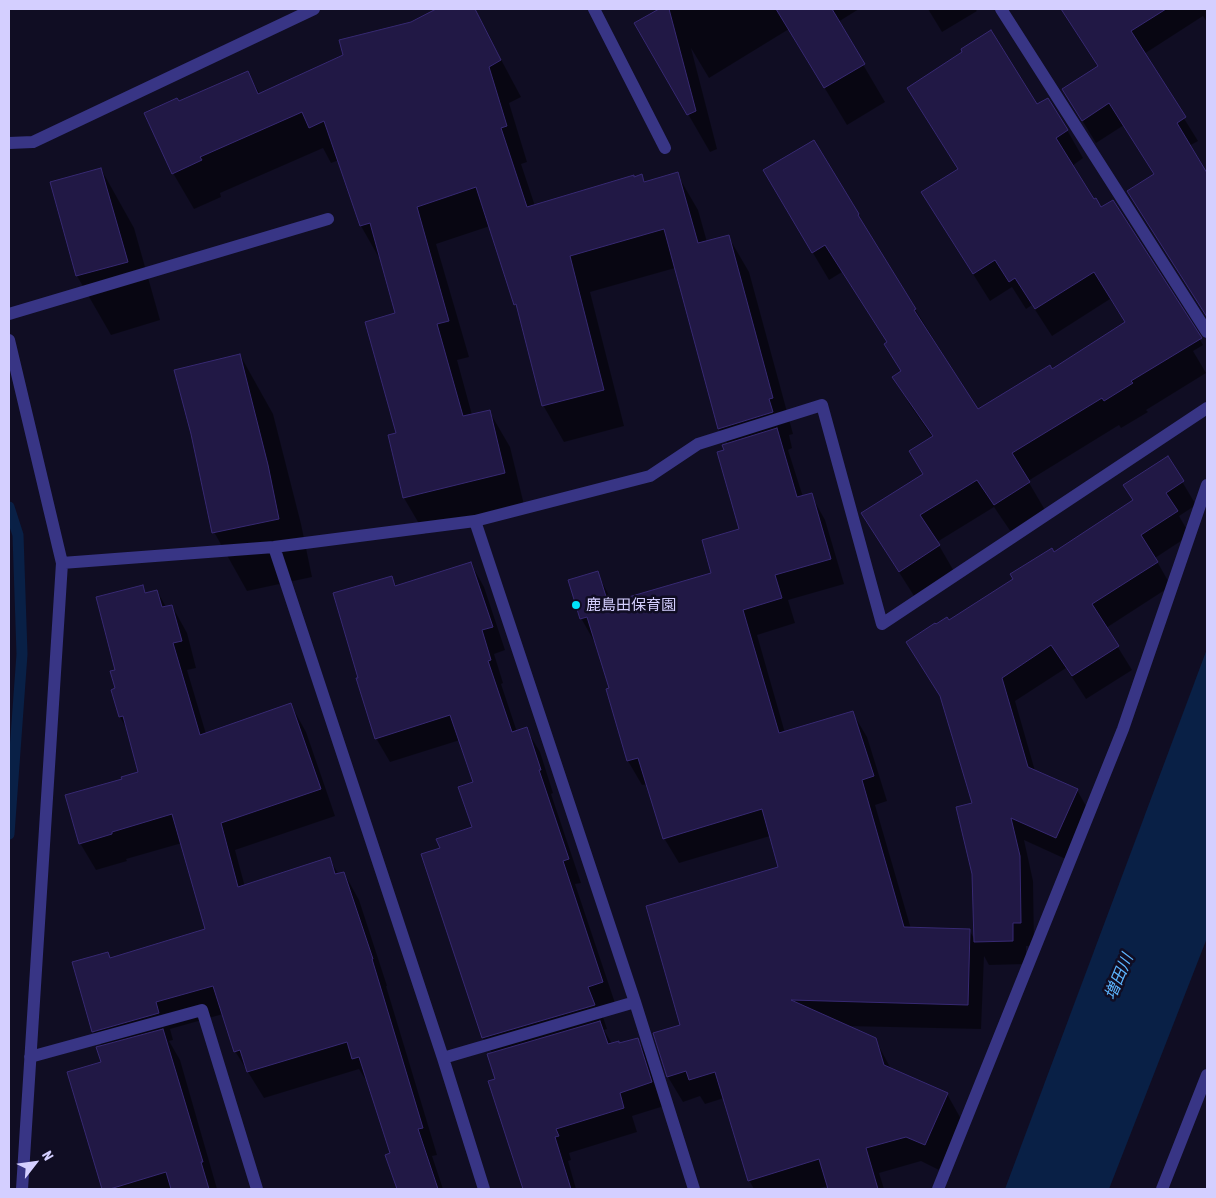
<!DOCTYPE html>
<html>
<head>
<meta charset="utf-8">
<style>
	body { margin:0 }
	#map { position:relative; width:1216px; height:1198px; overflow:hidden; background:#100d23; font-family:"Asap Condensed",sans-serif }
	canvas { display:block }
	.frame { position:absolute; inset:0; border:10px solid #d4cfff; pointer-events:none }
	.north { position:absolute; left:10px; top:1138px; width:50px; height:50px; -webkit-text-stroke:4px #100d23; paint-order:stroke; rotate:60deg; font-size:14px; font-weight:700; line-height:20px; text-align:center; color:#d4cfff }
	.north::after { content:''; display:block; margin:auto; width:18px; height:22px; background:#d4cfff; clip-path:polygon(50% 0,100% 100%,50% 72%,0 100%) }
</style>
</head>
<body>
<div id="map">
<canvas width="1216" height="1198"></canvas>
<div class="frame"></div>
<div class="north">N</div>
</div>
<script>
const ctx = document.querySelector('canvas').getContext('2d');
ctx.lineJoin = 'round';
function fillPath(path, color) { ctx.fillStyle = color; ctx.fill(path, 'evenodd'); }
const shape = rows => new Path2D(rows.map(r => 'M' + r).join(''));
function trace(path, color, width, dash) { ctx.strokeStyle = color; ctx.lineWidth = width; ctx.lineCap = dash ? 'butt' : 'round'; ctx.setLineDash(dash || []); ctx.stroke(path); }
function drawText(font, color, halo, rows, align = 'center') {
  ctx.font = font + ' "Asap Condensed","Noto Sans JP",sans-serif'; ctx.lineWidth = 5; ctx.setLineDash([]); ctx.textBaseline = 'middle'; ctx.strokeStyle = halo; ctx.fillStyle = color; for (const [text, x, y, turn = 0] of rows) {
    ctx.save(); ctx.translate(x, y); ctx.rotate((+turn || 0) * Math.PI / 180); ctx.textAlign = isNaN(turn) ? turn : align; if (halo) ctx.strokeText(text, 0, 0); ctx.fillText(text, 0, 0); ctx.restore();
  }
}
const water = shape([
	[1207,649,1207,938,1109,1189,1005,1189]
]);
const shadow = shape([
	[438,9,474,9,521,97,509,103,527,162,521,164,535,206,641,176,645,182,677,174,698,210,707,242,728,236,749,272,793,434,789,435,792,448,788,450,803,497,811,495,825,520,844,584,788,600,795,623,757,635,785,733,852,712,867,737,887,801,875,805,911,929,969,930,975,940,973,804,949,622,1134,501,1168,458,1196,505,1179,516,1190,535,1155,558,1171,586,1106,628,1132,670,1086,699,1066,668,1015,701,1035,771,1077,790,1090,813,1070,861,1024,840,1033,881,1034,946,1026,946,1026,964,989,965,984,956,981,1029,845,1026,875,1039,891,1069,947,1094,961,1119,939,1170,921,1161,879,1173,884,1189,829,1189,828,1186,816,1189,754,1189,749,1180,724,1098,705,1104,700,1096,683,1102,668,1077,655,1034,682,1026,779,868,770,836,679,863,664,838,648,784,642,785,628,761,610,689,595,643,581,618,597,573,613,603,713,574,741,530,725,451,728,444,719,429,675,268,590,292,624,426,564,442,543,405,519,312,515,304,490,226,436,244,469,357,457,360,472,415,489,411,510,447,525,509,425,534,404,498,398,434,397,314,382,263,361,226,339,160,331,163,323,148,220,193,221,197,194,209,173,173,178,102,247,72,260,94],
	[662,9,859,9,838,22,885,102,847,125,789,29,709,78,691,48,717,149,710,152,636,24],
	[928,9,975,9,977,11,942,32],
	[1062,9,1207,9,1207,22,1203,16,1144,54,1198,141,1189,146,1207,175,1207,317,1128,191,1155,175,1124,125,1096,143,1063,89,1099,67],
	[908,88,1037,106,1067,130,1083,158,1072,166,1094,200,1187,317,1203,345,1193,351,1206,373,1146,410,1148,412,1121,428,1119,425,1028,481,1045,510,1011,532,994,507,937,542,955,573,916,599,862,514,924,475,933,438,910,405,894,377,902,372,886,345,888,343,842,272,829,280,781,199,915,309,978,411,1052,371,1126,323,1110,299,1052,336,1032,305,1026,309,1012,287,990,301,939,220,958,170],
	[101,169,134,228,160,320,111,335,77,276,51,182],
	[240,355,273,414,301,524,312,577,247,591,214,532],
	[471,564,484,587,505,650,494,654,503,683,501,684,517,732,526,729,540,752,553,793,551,794,581,883,575,884,616,1006,601,1011,607,1029,604,1030,612,1044,619,1045,637,1039,651,1063,664,1106,632,1116,637,1132,569,1153,571,1160,568,1161,576,1189,525,1189,489,1082,496,1079,492,1053,483,1038,441,849,473,828,474,783,460,740,390,762,376,738,392,578,397,587],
	[142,587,146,594,157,591,166,607,172,606,187,633,196,668,187,670,206,734,291,705,306,732,335,816,235,850,245,887,329,859,339,875,344,873,359,900,387,986,386,986,437,1155,432,1156,443,1189,398,1189,387,1155,391,1154,369,1085,359,1069,264,1098,235,1051,223,1014,170,1029,173,1040,169,1041,180,1060,217,1189,103,1189,68,1073,102,1063,102,1047,93,1031,110,959,206,929,182,843,126,859,127,861,96,870,80,843,123,780,140,773,128,731,120,717,112,690,117,689,116,671]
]);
const stream = shape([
	[9,507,18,535,22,654,9,834]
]);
const building = shape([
	[436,9,475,9,501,60,489,67,507,126,501,128,527,207,634,175,634,177,642,174,644,182,678,172,698,243,729,235,773,398,769,399,773,412,718,429,664,229,570,256,604,390,542,406,516,304,514,305,476,187,417,207,449,321,437,324,463,416,490,410,505,473,403,498,388,435,396,433,365,322,395,313,370,223,360,226,324,121,309,128,302,112,200,157,202,160,172,174,144,113,177,98,179,101,248,71,258,94,343,55,339,40,411,22,436,9],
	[659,9,669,9,696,111,687,115,634,23,659,9],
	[776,9,832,9,865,64,824,88,776,9],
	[1061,9,1166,9,1131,31,1186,117,1177,123,1207,173,1207,317,1127,191,1154,174,1109,103,1082,121,1062,89,1098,66,1061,9],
	[991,30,1037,104,1048,98,1068,130,1056,138,1094,199,1096,198,1101,207,1113,200,1202,338,1131,381,1133,383,1104,401,1102,398,1012,453,1030,482,994,505,977,480,920,515,940,545,899,572,861,513,923,474,909,451,933,436,892,377,901,371,884,344,887,342,825,245,812,253,763,170,814,140,859,214,858,215,916,309,914,310,978,409,1050,365,1052,369,1125,322,1094,272,1035,309,1015,278,1009,282,995,260,973,274,921,192,958,169,907,88,962,52,961,49,991,30],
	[101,168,128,262,76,276,50,182,101,168],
	[240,354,268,465,279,519,212,533,191,434,174,370,240,354],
	[777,428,797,497,812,493,831,559,775,575,782,598,743,610,779,733,853,711,874,776,862,780,904,927,970,929,968,1005,791,1000,876,1038,884,1065,948,1093,925,1145,906,1137,866,1148,878,1189,828,1189,819,1159,748,1181,715,1072,689,1080,686,1071,667,1077,653,1033,680,1025,646,906,778,867,762,809,663,839,638,758,627,761,606,689,609,688,587,617,580,619,568,580,598,571,608,603,711,573,702,540,739,529,717,452,724,450,722,445,777,428],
	[1168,456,1184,481,1166,493,1178,511,1141,535,1158,562,1092,604,1119,646,1072,676,1051,645,1002,678,1028,767,1078,789,1056,838,1011,818,1020,856,1021,923,1013,923,1013,941,974,942,972,874,956,807,972,803,940,696,906,642,935,623,936,624,947,617,949,620,1013,579,1010,574,1052,548,1054,552,1133,500,1123,485,1168,456],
	[471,562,493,627,482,630,491,660,488,661,512,732,527,727,541,770,539,770,569,859,563,861,603,982,588,987,595,1005,482,1038,421,854,440,848,436,839,472,827,458,787,473,782,450,715,375,739,356,678,358,678,333,593,392,576,395,586,471,562],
	[143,585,145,593,157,590,162,607,172,605,182,641,173,643,200,735,291,703,321,789,221,823,238,887,330,857,335,874,344,872,373,959,372,959,423,1128,418,1129,438,1189,397,1189,385,1155,390,1153,359,1057,352,1059,347,1042,247,1072,240,1050,234,1052,213,986,156,1002,159,1013,92,1032,72,962,108,952,110,958,205,929,172,814,112,832,112,834,79,844,65,795,122,779,121,777,138,772,123,716,119,717,111,690,115,688,110,671,115,670,96,597,143,585],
	[600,1021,608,1044,619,1041,619,1043,638,1038,652,1082,620,1093,624,1108,556,1129,559,1136,555,1137,571,1189,523,1189,488,1081,495,1079,487,1054,600,1021],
	[163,1029,203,1162,201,1162,209,1189,171,1189,166,1172,110,1189,102,1189,67,1072,101,1062,96,1047,163,1029]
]);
const minor = shape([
	[594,9,665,148],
	[1001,9,1207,332],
	[9,143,33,142,314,9],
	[9,314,328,219],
	[9,340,62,563,22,1189],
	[475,521,635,1002,694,1189],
	[274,547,443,1058,484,1189],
	[62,563,274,547,475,521,650,476,698,444,822,405,882,624,1207,408],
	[30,1057,202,1010,257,1189],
	[443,1058,635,1002],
	[938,1189,1123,729,1207,485],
	[1162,1189,1207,1075]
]);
const markers = [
	[576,605,5,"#00e3fa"]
];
const poiNames = [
	["鹿島田保育園",586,605]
];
const waterNames = [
	["増田川",1119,977,-67]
];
fillPath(water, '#092046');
fillPath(shadow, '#0007');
trace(stream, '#092046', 11);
fillPath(building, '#211845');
trace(building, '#372972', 1);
trace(minor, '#383585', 12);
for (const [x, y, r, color] of markers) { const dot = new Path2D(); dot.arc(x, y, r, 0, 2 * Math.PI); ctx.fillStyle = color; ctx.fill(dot); trace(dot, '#100d23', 2); }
drawText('15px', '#d4cfff', '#100d23', poiNames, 'left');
drawText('italic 16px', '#5db5ff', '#100d23', waterNames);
</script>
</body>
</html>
